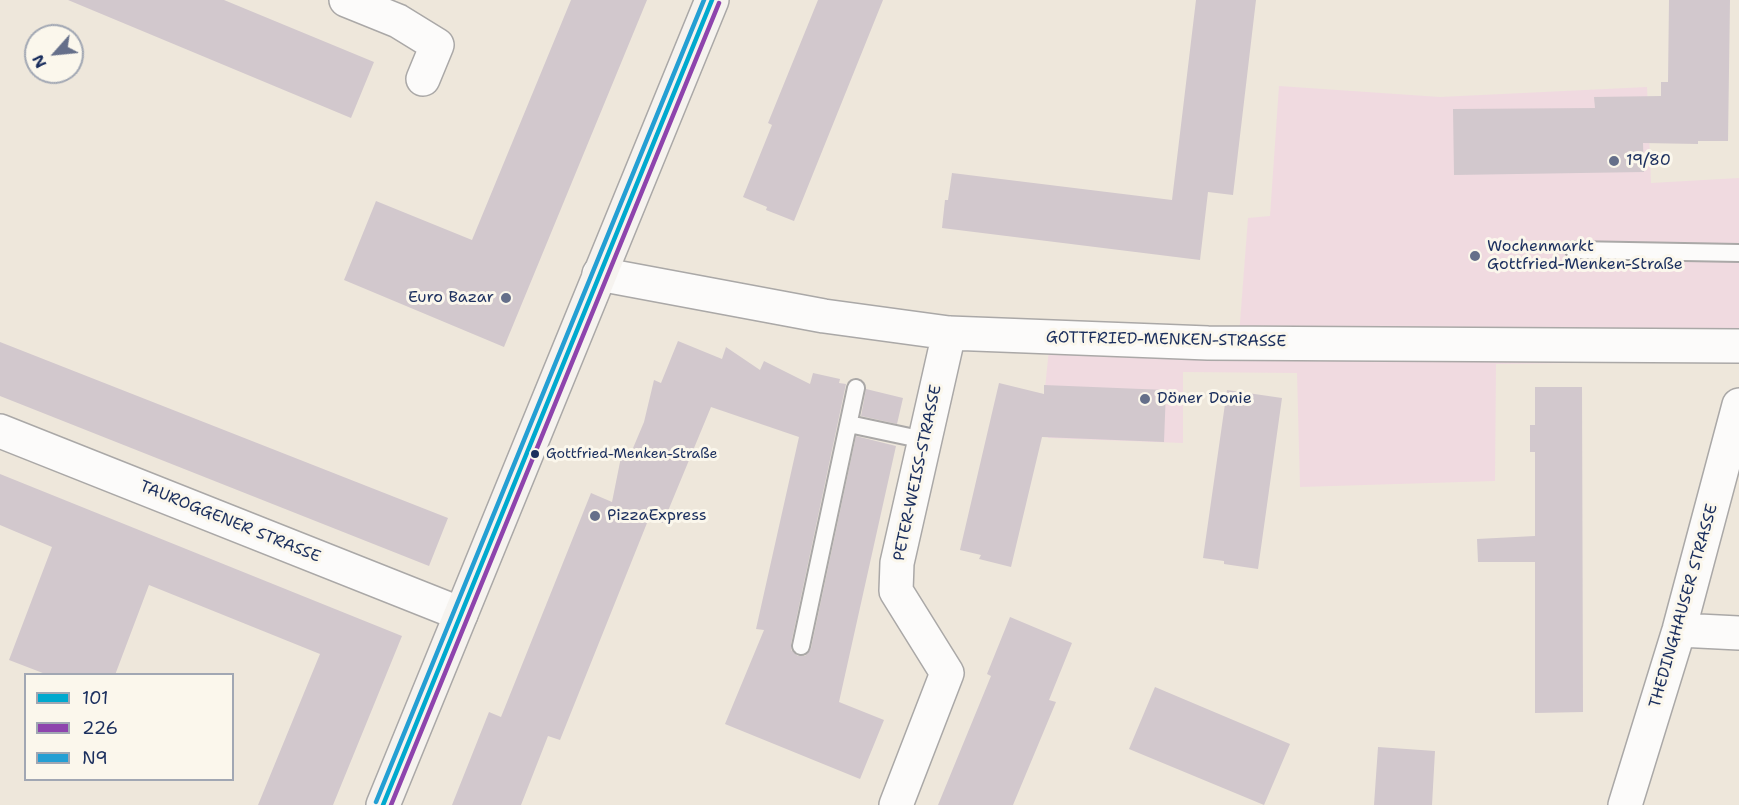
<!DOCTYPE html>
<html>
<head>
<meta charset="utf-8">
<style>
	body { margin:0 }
	#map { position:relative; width:1739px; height:805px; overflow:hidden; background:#eee7db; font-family:"Shantell Sans",sans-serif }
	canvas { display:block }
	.legend { position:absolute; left:24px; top:673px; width:210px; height:108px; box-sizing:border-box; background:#fbf7ec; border:2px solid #a1a7b3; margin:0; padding:8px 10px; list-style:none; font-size:18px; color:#1b2f5e }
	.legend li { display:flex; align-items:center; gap:12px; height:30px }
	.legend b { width:30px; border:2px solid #a1a7b3 }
	.north { position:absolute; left:24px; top:24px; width:60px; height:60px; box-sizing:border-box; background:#fbf7ec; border:2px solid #a1a7b3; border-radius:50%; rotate:243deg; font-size:16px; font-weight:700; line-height:24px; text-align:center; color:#1b2f5e }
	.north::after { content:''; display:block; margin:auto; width:21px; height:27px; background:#656f8a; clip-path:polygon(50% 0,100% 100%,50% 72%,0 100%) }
</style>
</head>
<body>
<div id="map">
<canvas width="1739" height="805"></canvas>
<ul class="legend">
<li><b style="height:8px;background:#00a9ce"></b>101</li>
<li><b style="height:8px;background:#8e44ad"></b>226</li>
<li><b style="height:8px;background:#249fd3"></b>N9</li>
</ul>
<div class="north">N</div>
</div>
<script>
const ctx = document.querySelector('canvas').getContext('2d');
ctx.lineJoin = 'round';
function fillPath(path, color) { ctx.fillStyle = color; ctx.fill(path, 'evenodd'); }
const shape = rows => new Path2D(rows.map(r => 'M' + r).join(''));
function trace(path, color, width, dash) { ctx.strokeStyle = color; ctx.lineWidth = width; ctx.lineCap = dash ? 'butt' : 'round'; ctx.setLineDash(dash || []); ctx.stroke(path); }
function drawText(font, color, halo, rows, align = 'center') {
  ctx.font = font + ' "Shantell Sans",sans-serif'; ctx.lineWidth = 6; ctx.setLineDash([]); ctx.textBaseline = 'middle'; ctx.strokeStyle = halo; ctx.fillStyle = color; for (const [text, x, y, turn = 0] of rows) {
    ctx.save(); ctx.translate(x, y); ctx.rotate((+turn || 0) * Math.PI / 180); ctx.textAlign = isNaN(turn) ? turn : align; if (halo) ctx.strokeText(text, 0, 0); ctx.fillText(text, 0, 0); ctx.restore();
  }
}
const built = shape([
	[1279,86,1440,97,1647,87,1651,183,1739,178,1739,361,1496,364,1495,481,1300,487,1297,373,1183,372,1183,443,1048,438,1044,398,1051,330,1239,335,1248,218,1270,216]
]);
const building = shape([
	[68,0,224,0,374,62,351,118],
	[571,0,647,0,504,347,344,280,376,201,472,240],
	[818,0,883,0,794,221,766,210,767,207,743,197,772,125,768,123],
	[1196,0,1256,0,1233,195,1208,192,1200,260,942,228,945,200,948,200,952,173,1172,200],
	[1669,0,1730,0,1728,141,1698,141,1698,144,1643,143,1644,172,1454,175,1453,109,1595,108,1594,97,1661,96,1661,82,1668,82],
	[678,341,722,359,726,347,760,370,764,361,810,384,813,373,840,379,839,383,846,384,791,644,791,650,798,656,805,656,811,648,856,436,896,446,839,702,884,720,860,779,725,724,764,630,756,629,799,437,711,407,663,523,649,518,560,740,548,736,521,805,452,805,489,712,501,717,591,493,612,502,621,457,628,460,644,422,654,380,661,383],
	[0,342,448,518,429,566,0,396],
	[999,383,1044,394,1044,385,1166,390,1164,442,1042,437,1011,567,979,559,981,555,960,550],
	[1535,387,1582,387,1583,712,1535,713,1535,562,1478,562,1477,539,1535,536,1535,452,1530,452,1530,425,1535,425],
	[866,389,903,398,897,424,861,416],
	[1227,390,1282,398,1258,569,1224,564,1224,561,1203,558],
	[0,474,402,636,333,805,258,805,320,654,149,585,115,675,48,675,9,660,52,547,0,525],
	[1010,617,1072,643,1049,700,1056,702,1013,805,938,805,991,676,987,674],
	[1155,687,1290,744,1264,805,1129,749],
	[1378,747,1435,751,1432,805,1374,805]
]);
const lane = shape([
	[1574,250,1739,253],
	[849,424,924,440],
	[801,646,856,388]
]);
const street = shape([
	[346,0,398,21,437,45,423,79],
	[599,274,824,316,949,333,1208,343,1739,346],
	[0,431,461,614],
	[1679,630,1739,633],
	[896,805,947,673,896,591,897,563,949,333],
	[1625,805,1679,630,1739,405]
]);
const secondary = shape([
	[383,805,712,0]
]);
const bus1 = shape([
	[383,805,712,0]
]);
const bus2 = shape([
	[391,805,719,3]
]);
const bus3 = shape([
	[376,802,704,0]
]);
const markers = [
	[1614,161,6,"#656f8a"],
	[1475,256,6,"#656f8a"],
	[506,298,6,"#656f8a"],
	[1145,399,6,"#656f8a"],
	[535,454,5,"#1b2f5e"],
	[595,516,6,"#656f8a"]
];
const busNames = [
	["Gottfried-Menken-Straße",546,454]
];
const poiNames = [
	["19/80",1626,161],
	["Wochenmarkt",1487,247],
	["Gottfried-Menken-Straße",1487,265],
	["Euro Bazar",494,298,"right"],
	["Döner Donie",1157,399],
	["PizzaExpress",607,516]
];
const streetNames = [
	["GOTTFRIED-MENKEN-STRASSE",1166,340,1],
	["PETER-WEISS-STRASSE",918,473,-78],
	["TAUROGGENER STRASSE",230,522,22],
	["THEDINGHAUSER STRASSE",1684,606,-74]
];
fillPath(built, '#f0dae0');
fillPath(building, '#d2c8cd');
trace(lane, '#aaa8a7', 20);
trace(street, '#aaa8a7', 36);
trace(secondary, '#aaa8a7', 36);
trace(lane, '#fcfbfa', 16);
trace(street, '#fcfbfa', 33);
trace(secondary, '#f6f3ef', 33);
trace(bus1, '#00a9ce', 4.5);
trace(bus2, '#8e44ad', 4.5);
trace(bus3, '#249fd3', 4.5);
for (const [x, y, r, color] of markers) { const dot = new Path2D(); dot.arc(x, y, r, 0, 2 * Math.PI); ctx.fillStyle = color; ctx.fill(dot); trace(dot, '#fbf7ec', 2); }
drawText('14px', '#1b2f5e', '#fbf7ec', busNames, 'left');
drawText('16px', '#1b2f5e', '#fbf7ec', poiNames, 'left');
drawText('16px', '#1b2f5e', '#fbf7ec', streetNames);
</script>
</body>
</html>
